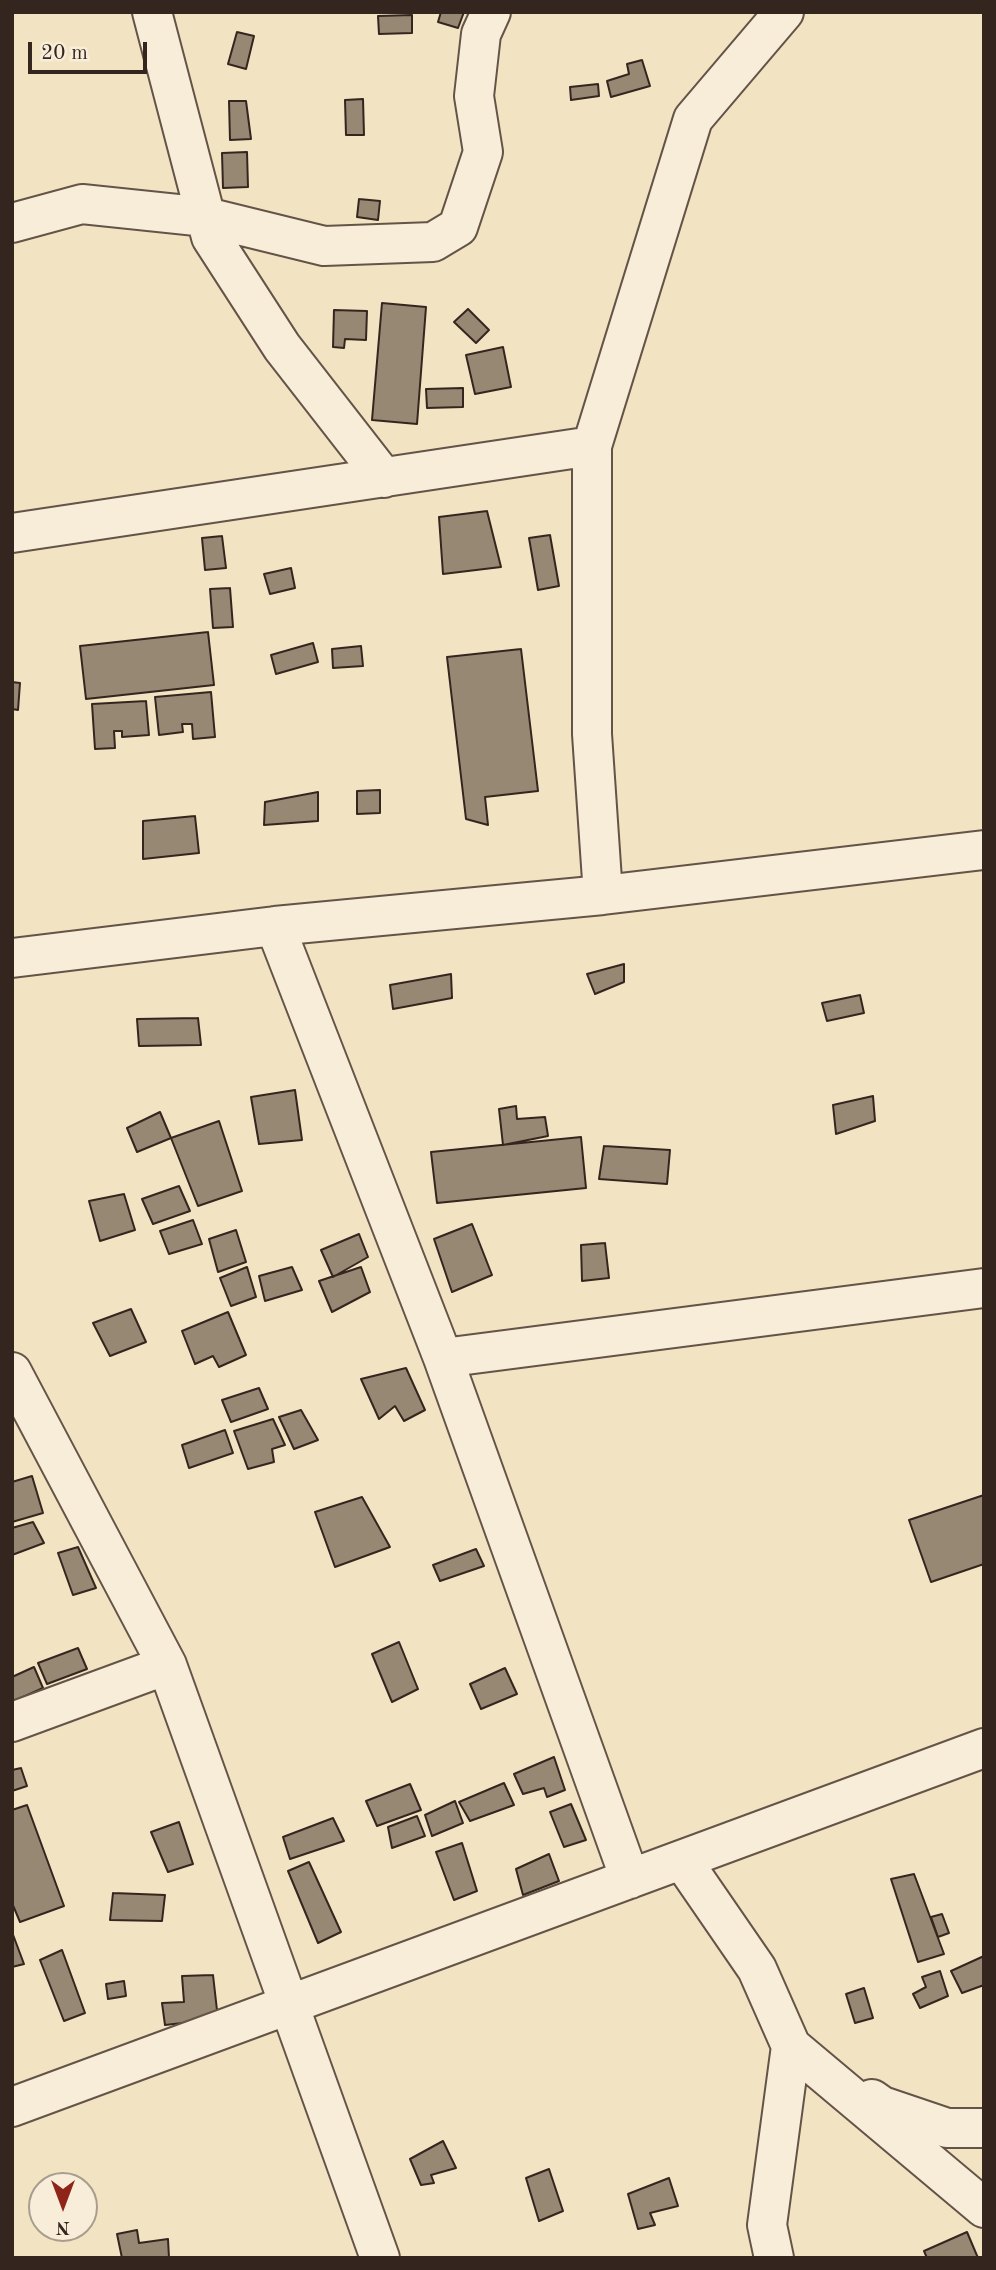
<!DOCTYPE html>
<html>
<head>
<meta charset="utf-8">
<style>
	body { margin:0 }
	#map { position:relative; width:996px; height:2270px; overflow:hidden; background:#f2e3c3; font-family:"Old Standard TT",serif }
	canvas { display:block }
	.frame { position:absolute; inset:0; border:14px solid #35251f; pointer-events:none }
	.north { position:absolute; left:28px; top:2172px; width:70px; height:70px; box-sizing:border-box; background:#f7edd8; border:2px solid #a99d8e; border-radius:50%; rotate:180deg; font-size:19px; font-weight:700; line-height:28px; text-align:center; color:#35251f }
	.north::after { content:''; display:block; margin:auto; width:24px; height:32px; background:#8f2418; clip-path:polygon(50% 0,100% 100%,50% 72%,0 100%) }
	.scale { position:absolute; left:28px; top:42px; width:119px; height:32px; box-sizing:border-box; border:4px solid #35251f; border-top:0; padding-left:9px; font-size:21px; line-height:24px; white-space:nowrap; color:#35251f; -webkit-text-stroke:5px #f7edd8; paint-order:stroke }
</style>
</head>
<body>
<div id="map">
<canvas width="996" height="2270"></canvas>
<div class="frame"></div>
<div class="north">N</div>
<div class="scale">20 m</div>
</div>
<script>
const ctx = document.querySelector('canvas').getContext('2d');
ctx.lineJoin = 'round';
function fillPath(path, color) { ctx.fillStyle = color; ctx.fill(path, 'evenodd'); }
const shape = rows => new Path2D(rows.map(r => 'M' + r).join(''));
function trace(path, color, width, dash) { ctx.strokeStyle = color; ctx.lineWidth = width; ctx.lineCap = dash ? 'butt' : 'round'; ctx.setLineDash(dash || []); ctx.stroke(path); }
const building = shape([
	[441,12,464,12,458,28,438,22,441,12],
	[412,15,412,33,379,34,378,16,412,15],
	[237,32,254,36,246,69,228,64,237,32],
	[642,60,650,86,611,97,607,81,629,74,627,64,642,60],
	[598,84,599,96,571,100,570,87,598,84],
	[363,99,364,135,346,135,345,100,363,99],
	[229,101,246,101,251,139,230,140,229,101],
	[247,152,248,187,223,188,222,153,247,152],
	[359,199,380,201,378,220,357,217,359,199],
	[382,303,426,307,417,424,372,420,382,303],
	[468,309,489,330,476,343,454,322,468,309],
	[334,310,367,311,366,340,345,339,344,348,333,347,334,310],
	[503,347,511,387,475,394,466,355,503,347],
	[463,388,463,407,427,408,426,389,463,388],
	[487,511,501,567,443,574,439,517,487,511],
	[550,535,559,586,538,590,529,538,550,535],
	[222,536,226,568,205,570,202,538,222,536],
	[291,568,295,588,270,594,264,574,291,568],
	[230,588,233,627,213,628,210,589,230,588],
	[208,632,214,685,86,699,80,646,208,632],
	[313,643,318,662,276,674,271,655,313,643],
	[361,646,363,666,333,668,332,649,361,646],
	[521,649,538,791,485,797,488,825,466,819,447,657,521,649],
	[12,682,20,683,18,710,12,709,12,682],
	[211,692,215,737,193,739,192,724,182,724,183,732,159,735,155,697,211,692],
	[146,701,149,735,122,737,122,731,114,731,115,748,95,749,92,704,146,701],
	[380,790,380,813,357,814,357,791,380,790],
	[318,792,318,821,264,825,265,802,318,792],
	[195,816,199,853,143,859,143,821,195,816],
	[624,964,624,982,595,994,587,974,624,964],
	[451,974,452,998,393,1009,390,985,451,974],
	[860,995,864,1013,827,1021,822,1003,860,995],
	[198,1018,201,1045,139,1046,137,1019,198,1018],
	[295,1090,302,1140,259,1144,251,1097,295,1090],
	[873,1096,875,1121,836,1134,833,1105,873,1096],
	[516,1106,517,1119,545,1117,548,1136,503,1145,499,1109,516,1106],
	[160,1112,171,1138,137,1152,127,1128,160,1112],
	[219,1121,242,1191,198,1206,171,1138,219,1121],
	[581,1137,586,1188,437,1203,431,1152,581,1137],
	[604,1146,670,1150,667,1184,599,1179,604,1146],
	[179,1186,190,1211,153,1224,142,1199,179,1186],
	[124,1194,135,1230,100,1241,89,1201,124,1194],
	[193,1220,202,1244,169,1254,160,1231,193,1220],
	[472,1224,492,1275,452,1292,434,1239,472,1224],
	[236,1230,246,1262,218,1272,209,1239,236,1230],
	[359,1234,368,1257,333,1277,321,1250,359,1234],
	[605,1243,609,1278,582,1281,581,1245,605,1243],
	[247,1267,256,1297,231,1306,220,1278,247,1267],
	[292,1267,302,1290,265,1301,259,1276,292,1267],
	[361,1267,370,1292,332,1312,319,1281,361,1267],
	[131,1309,146,1342,110,1356,93,1323,131,1309],
	[228,1312,246,1355,219,1367,213,1356,195,1364,182,1331,228,1312],
	[406,1368,425,1410,404,1421,395,1406,379,1419,361,1379,406,1368],
	[259,1388,268,1409,231,1422,222,1400,259,1388],
	[301,1410,318,1440,294,1449,279,1417,301,1410],
	[273,1419,285,1445,272,1449,274,1462,248,1469,234,1431,273,1419],
	[225,1430,233,1453,189,1468,182,1445,225,1430],
	[32,1476,43,1513,12,1522,12,1482,32,1476],
	[984,1495,984,1564,931,1582,909,1520,984,1495],
	[362,1497,390,1547,335,1567,315,1512,362,1497],
	[33,1522,44,1543,12,1555,12,1528,33,1522],
	[78,1547,96,1588,73,1595,58,1553,78,1547],
	[476,1549,484,1566,440,1581,433,1565,476,1549],
	[399,1642,418,1689,392,1702,372,1654,399,1642],
	[78,1648,87,1669,47,1684,38,1663,78,1648],
	[34,1667,43,1688,12,1702,12,1677,34,1667],
	[505,1668,517,1694,481,1709,470,1684,505,1668],
	[554,1757,565,1790,547,1797,544,1788,523,1794,514,1774,554,1757],
	[21,1768,27,1786,12,1791,12,1770,21,1768],
	[504,1783,514,1805,470,1821,459,1802,504,1783],
	[410,1784,421,1810,377,1826,366,1801,410,1784],
	[455,1801,463,1823,432,1836,425,1815,455,1801],
	[571,1804,586,1840,564,1847,550,1812,571,1804],
	[27,1805,64,1906,20,1922,12,1903,12,1810,27,1805],
	[417,1816,425,1836,392,1848,388,1827,417,1816],
	[333,1818,344,1841,290,1859,283,1837,333,1818],
	[179,1822,193,1864,168,1872,151,1832,179,1822],
	[462,1843,477,1891,454,1900,436,1852,462,1843],
	[549,1854,559,1881,523,1895,516,1869,549,1854],
	[309,1862,341,1932,318,1943,288,1871,309,1862],
	[914,1874,944,1954,918,1962,891,1879,914,1874],
	[113,1893,165,1895,162,1921,110,1920,113,1893],
	[942,1914,949,1933,938,1937,931,1917,942,1914],
	[12,1932,24,1964,12,1967,12,1932],
	[62,1950,85,2013,64,2021,40,1960,62,1950],
	[984,1956,984,1985,962,1993,951,1971,984,1956],
	[940,1971,948,1996,920,2008,913,1994,926,1987,922,1977,940,1971],
	[213,1975,218,2019,165,2025,162,2003,184,2002,182,1976,213,1975],
	[124,1981,126,1996,108,1999,106,1984,124,1981],
	[864,1988,873,2018,855,2023,846,1994,864,1988],
	[443,2141,456,2168,431,2175,434,2183,421,2185,410,2159,443,2141],
	[549,2169,563,2211,539,2221,526,2178,549,2169],
	[669,2178,678,2206,650,2213,655,2225,638,2229,628,2194,669,2178],
	[137,2230,139,2243,168,2239,169,2258,122,2258,117,2234,137,2230],
	[967,2232,978,2258,927,2258,924,2251,967,2232]
]);
const minor = shape([
	[152,12,211,237,282,347,384,478],
	[12,223,82,204,206,217,324,246,433,242,458,227,483,152,474,96,481,34,491,12],
	[12,533,592,446],
	[603,895,592,734,592,446,693,119,784,12],
	[275,926,443,1358,630,1879],
	[12,958,275,926,603,895,984,850],
	[443,1358,984,1288],
	[12,1372,167,1665,380,2258],
	[12,1722,167,1665],
	[682,1860,757,1969,791,2046,767,2225,774,2258],
	[791,2046,984,2208],
	[872,2099,882,2106,947,2128,984,2128],
	[12,2107,984,1748]
]);
fillPath(building, '#978874');
trace(building, '#35251f', 2);
trace(minor, '#645448', 42);
trace(minor, '#f7edd8', 38);
</script>
</body>
</html>
